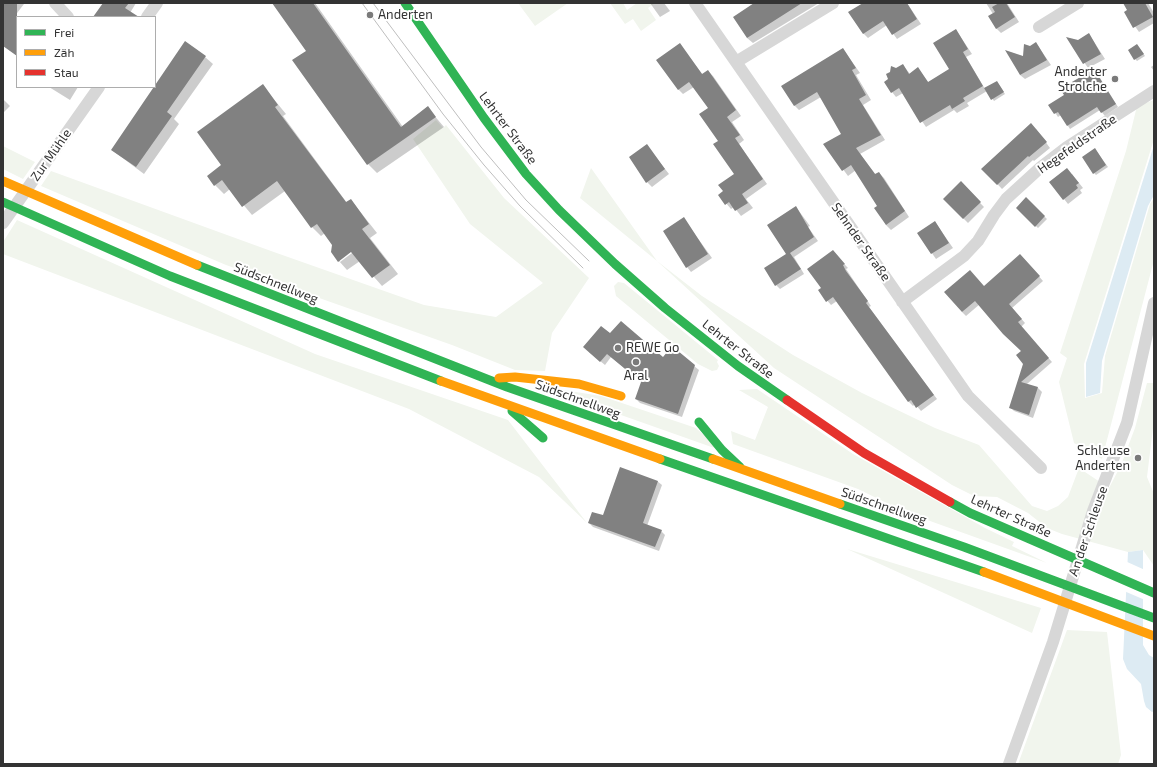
<!DOCTYPE html>
<html>
<head>
<meta charset="utf-8">
<style>
	body { margin:0 }
	#map { position:relative; width:1157px; height:767px; overflow:hidden; background:#fff; font-family:"Exo 2",sans-serif }
	canvas { display:block }
	.frame { position:absolute; inset:0; border:4px solid #333; pointer-events:none }
	.legend { position:absolute; left:16px; top:16px; width:140px; height:72px; box-sizing:border-box; background:#fff; border:1px solid #adadad; margin:0; padding:5px 7px; list-style:none; font-size:12px; color:#333 }
	.legend li { display:flex; align-items:center; gap:8px; height:20px }
	.legend b { width:20px; border:1px solid #adadad }
</style>
</head>
<body>
<div id="map">
<canvas width="1157" height="767"></canvas>
<div class="frame"></div>
<ul class="legend">
<li><b style="height:5px;background:#30b455"></b>Frei</li>
<li><b style="height:5px;background:#ff9f0a"></b>Zäh</li>
<li><b style="height:5px;background:#e5322d"></b>Stau</li>
</ul>
</div>
<script>
const ctx = document.querySelector('canvas').getContext('2d');
ctx.lineJoin = 'round';
function fillPath(path, color) { ctx.fillStyle = color; ctx.fill(path, 'evenodd'); }
const shape = rows => new Path2D(rows.map(r => 'M' + r).join(''));
function trace(path, color, width, dash) { ctx.strokeStyle = color; ctx.lineWidth = width; ctx.lineCap = dash ? 'butt' : 'round'; ctx.setLineDash(dash || []); ctx.stroke(path); }
function drawText(font, color, halo, rows, align = 'center') {
  ctx.font = font + ' "Exo 2",sans-serif'; ctx.lineWidth = 4; ctx.setLineDash([]); ctx.textBaseline = 'middle'; ctx.strokeStyle = halo; ctx.fillStyle = color; for (const [text, x, y, turn = 0] of rows) {
    ctx.save(); ctx.translate(x, y); ctx.rotate((+turn || 0) * Math.PI / 180); ctx.textAlign = isNaN(turn) ? turn : align; if (halo) ctx.strokeText(text, 0, 0); ctx.fillText(text, 0, 0); ctx.restore();
  }
}
const green = shape([
	[518,3,568,3,535,26],
	[610,3,623,3,627,10,637,3,655,3,648,8,656,20,641,31,633,19,625,24],
	[1154,100,1154,139,1084,364,1085,398,1102,393,1105,356,1150,204,1154,198,1154,260,1102,459,1074,443,1059,382,1067,358,1060,353,1126,151,1137,106],
	[436,120,443,128,446,125,504,198,589,278,552,333,545,371,515,370,452,345,226,265,41,186,51,171,271,251,424,305,496,317,543,283,470,224,413,139],
	[3,146,35,162,23,179,3,169],
	[591,168,657,261,702,296,793,355,862,393,935,428,979,445,1032,506,1047,511,1058,506,1068,497,1079,468,1109,488,1121,465,1135,428,1147,383,1154,383,1154,420,1147,477,1154,494,1154,566,1143,550,1128,552,1062,534,1047,528,1028,513,997,497,974,496,952,485,774,368,657,261,580,198],
	[17,220,315,354,508,420,587,523,539,477,409,409,3,254,3,242],
	[618,282,624,283,718,360,717,362,719,366,717,370,712,371,698,364,616,296,614,286],
	[539,386,601,396,696,428,720,450],
	[757,389,853,454,985,528,1014,542,1012,546,1047,563,905,512,858,489,733,444,731,431,755,440,768,407,739,390],
	[847,549,1041,608,1032,633],
	[1067,630,1107,632,1121,755,1118,764,1018,764]
]);
const water = shape([
	[1154,145,1154,195,1148,206,1102,361,1100,393,1086,397,1086,363],
	[1143,550,1143,645,1149,655,1154,658,1154,711,1152,712,1146,707,1144,701,1141,684,1127,669,1123,659,1128,552]
]);
const pier = shape([
	[1125,561,1145,570,1145,600,1124,591]
]);
const shadow = shape([
	[3,3,24,4,11,21,17,25,17,56,11,50,3,36],
	[104,3,136,3,130,13,133,17,94,17],
	[273,3,315,3,403,127,427,107,444,127,377,173,368,164,308,51],
	[650,3,664,3,670,11,660,17],
	[756,3,819,3,753,43,747,38],
	[865,3,907,3,921,24,897,39,887,25,868,38,863,33],
	[986,3,1007,3,1019,22,1001,33,996,28,993,14],
	[1124,3,1148,3,1154,13,1154,23,1139,32,1125,12,1128,11],
	[956,30,972,54,966,57,985,89,997,82,1005,94,994,101,987,91,967,103,969,106,957,113,954,110,926,127,903,93,896,97,892,92,889,79,891,72,903,65,910,74,918,69,929,83,950,70],
	[1089,34,1105,59,1088,68,1068,38,1078,41],
	[1036,43,1051,65,1025,79,1020,75,1024,57,1030,47],
	[680,45,703,75,708,71,713,76,741,116,732,122,744,140,739,144,767,184,746,199,753,208,741,216,734,207,731,209,719,195,724,192,735,174,719,141,710,108,694,87,683,94,678,89],
	[1137,45,1145,56,1137,61,1135,59],
	[843,49,860,73,856,75,871,100,863,105,885,140,860,154,876,175,879,173,884,178,909,217,891,230,886,225,879,206,856,170,848,176,825,145,842,134,821,97,799,110,794,105],
	[205,57,213,64,174,119,179,124,144,174,112,150],
	[1154,65,1154,71,1151,67],
	[1097,73,1118,107,1105,116,1100,110,1070,129,1061,115,1058,117,1050,105],
	[263,86,286,114,283,116,347,203,351,200,377,233,370,238,398,274,382,286,360,261,347,270,339,261,333,244,325,233,321,236,312,227,285,191,252,215,230,189,224,194,215,185,223,166],
	[354,248,356,250,340,262,340,259],
	[49,87,78,87,70,100],
	[3,99,10,106,3,113],
	[1036,129,1050,148,1034,161,1033,160,1002,189,983,169],
	[647,146,669,174,652,187,647,182],
	[1097,152,1108,167,1096,175,1094,173],
	[1072,174,1083,188,1080,190,1082,193,1068,204,1064,199],
	[961,183,984,207,968,223,944,199],
	[1026,199,1047,219,1038,228,1017,208],
	[796,207,810,226,808,227,818,241,794,257,804,274,780,289,776,285,788,254],
	[684,219,712,258,691,272,687,267],
	[935,222,953,248,936,259,918,233],
	[833,252,848,268,846,269,871,306,869,307,937,399,921,411,915,404,913,406,909,402,837,301,831,305,819,291,822,288],
	[1024,259,1043,281,1012,308,1025,323,1021,327,1052,362,1027,384,1038,388,1042,392,1033,418,1014,411,1010,407,1024,364,1022,351,980,304,966,316,962,312,984,287],
	[611,335,663,358,694,366,699,370,682,417,640,403,636,399,642,383,611,357,605,365,589,352],
	[657,481,662,485,647,526,661,531,665,535,659,551,593,527,589,523,604,517]
]);
const building = shape([
	[3,3,17,3,17,56,3,46],
	[103,3,129,3,125,8,139,17,93,17],
	[272,3,313,3,401,127,428,106,436,117,367,165,292,60,306,51],
	[754,3,802,3,747,38,733,17],
	[863,3,907,3,917,19,892,35,883,21,863,34,848,12],
	[999,3,1006,3,1015,17,996,29,988,16,995,12,992,7],
	[1123,3,1145,3,1153,17,1133,28,1124,12,1127,10],
	[956,29,968,49,963,52,983,86,963,98,965,101,952,109,950,105,920,123,899,88,891,93,884,82,888,79,886,74,890,72,891,66,896,68,903,64,909,74,918,67,928,82,949,69,933,43],
	[1089,33,1101,54,1083,64,1066,37,1078,40],
	[185,41,206,56,167,112,172,116,136,167,111,150],
	[1036,42,1047,60,1020,75,1005,50,1023,56,1024,44,1030,46],
	[680,43,702,74,708,70,736,110,727,117,740,135,735,138,763,179,742,194,748,203,735,211,729,202,725,205,718,195,723,191,718,185,734,174,713,144,718,141,699,114,708,108,689,82,678,90,656,60],
	[1137,44,1144,54,1134,60,1128,50],
	[843,48,856,68,852,70,866,95,859,99,881,135,856,148,875,174,879,172,905,211,886,225,874,208,877,206,851,165,842,171,823,144,841,134,817,92,794,106,781,86],
	[1094,69,1116,104,1101,113,1097,107,1067,126,1058,112,1054,114,1048,105,1064,95,1060,89],
	[997,81,1004,92,991,100,984,88],
	[263,84,278,105,275,107,346,202,351,199,369,224,362,229,390,265,372,278,351,252,338,262,331,252,332,245,317,224,311,228,277,181,242,207,222,180,214,186,207,176,221,165,197,132],
	[1031,123,1047,142,1029,157,1028,156,997,185,981,169],
	[647,144,665,169,646,183,629,157],
	[1095,148,1106,165,1093,174,1082,157],
	[1067,168,1079,183,1076,185,1078,188,1063,200,1049,182],
	[961,181,981,202,963,219,943,199],
	[1026,197,1045,216,1035,227,1016,208],
	[796,206,814,237,790,253,801,269,775,286,764,268,786,254,767,225],
	[684,217,708,254,686,268,663,231],
	[935,221,949,243,931,254,917,233],
	[833,250,845,264,843,265,846,271,868,301,866,303,934,395,916,408,911,400,908,402,833,297,826,302,818,290,821,288,807,269],
	[1020,254,1040,276,1009,304,1022,319,1018,322,1049,358,1021,382,1038,387,1029,415,1009,408,1023,364,1016,355,1021,351,1003,334,975,301,962,312,944,292,970,270,984,286],
	[621,321,663,357,672,346,695,365,678,414,635,399,641,382,607,354,600,362,583,347,601,326,610,333],
	[620,467,658,481,643,523,662,530,655,547,588,523,592,512,603,515]
]);
const street = shape([
	[55,3,68,17],
	[695,3,968,396,1041,468],
	[147,17,157,3],
	[1039,27,1078,3],
	[736,62,833,3],
	[3,223,99,87],
	[902,302,964,256,978,241,994,215,1006,199,1041,167,1067,147,1154,91],
	[1009,764,1053,642,1093,511,1127,423,1154,303]
]);
const fast = shape([
	[405,3,484,118,526,174,559,210,615,264,665,308,738,366,787,400],
	[3,202,170,276,441,381],
	[197,265,507,387,713,459],
	[512,411,543,438],
	[699,422,722,450,740,467],
	[660,459,984,572],
	[950,502,970,513,1154,593],
	[840,504,964,547,1154,618]
]);
const slow = shape([
	[3,181,197,265],
	[499,378,515,377,579,384,621,396],
	[441,381,660,459],
	[713,459,840,504],
	[984,572,1154,636]
]);
const jam = shape([
	[787,400,864,453,950,502]
]);
const tram = shape([
	[362,3,443,114,484,165,520,206,583,268],
	[373,3,481,147,526,200,589,261]
]);
const markers = [
	[370,15,4,"#7a7a7a"],
	[1115,79,4,"#7a7a7a"],
	[618,348,4,"#7a7a7a"],
	[636,362,4,"#7a7a7a"],
	[1138,458,4,"#7a7a7a"]
];
const poiNames = [
	["Anderten",378,15],
	["Anderter",1107,72,"right"],
	["Strolche",1107,87,"right"],
	["REWE Go",626,348],
	["Aral",636,376,"center"],
	["Schleuse",1130,451,"right"],
	["Anderten",1130,466,"right"]
];
const streetNames = [
	["Lehrter Straße",508,128,53],
	["Hegefeldstraße",1077,144,-35],
	["Zur Mühle",51,155,-55],
	["Sehnder Straße",861,242,55],
	["Südschnellweg",276,283,22],
	["Lehrter Straße",738,349,38],
	["Südschnellweg",578,399,20],
	["Südschnellweg",884,506,19],
	["Lehrter Straße",1011,516,24],
	["An der Schleuse",1088,531,-71]
];
fillPath(green, '#f1f5ed');
fillPath(water, '#ddebf3');
fillPath(pier, '#fff');
fillPath(shadow, '#0003');
fillPath(building, '#818181');
trace(street, '#d7d7d7', 12);
trace(fast, '#30b455', 9);
trace(slow, '#ff9f0a', 9);
trace(jam, '#e5322d', 9);
trace(tram, '#bebebe', 1);
for (const [x, y, r, color] of markers) { const dot = new Path2D(); dot.arc(x, y, r, 0, 2 * Math.PI); ctx.fillStyle = color; ctx.fill(dot); trace(dot, '#fff', 1.5); }
drawText('13px', '#333', '#fff', poiNames, 'left');
drawText('13px', '#333', '#fff', streetNames);
</script>
</body>
</html>
